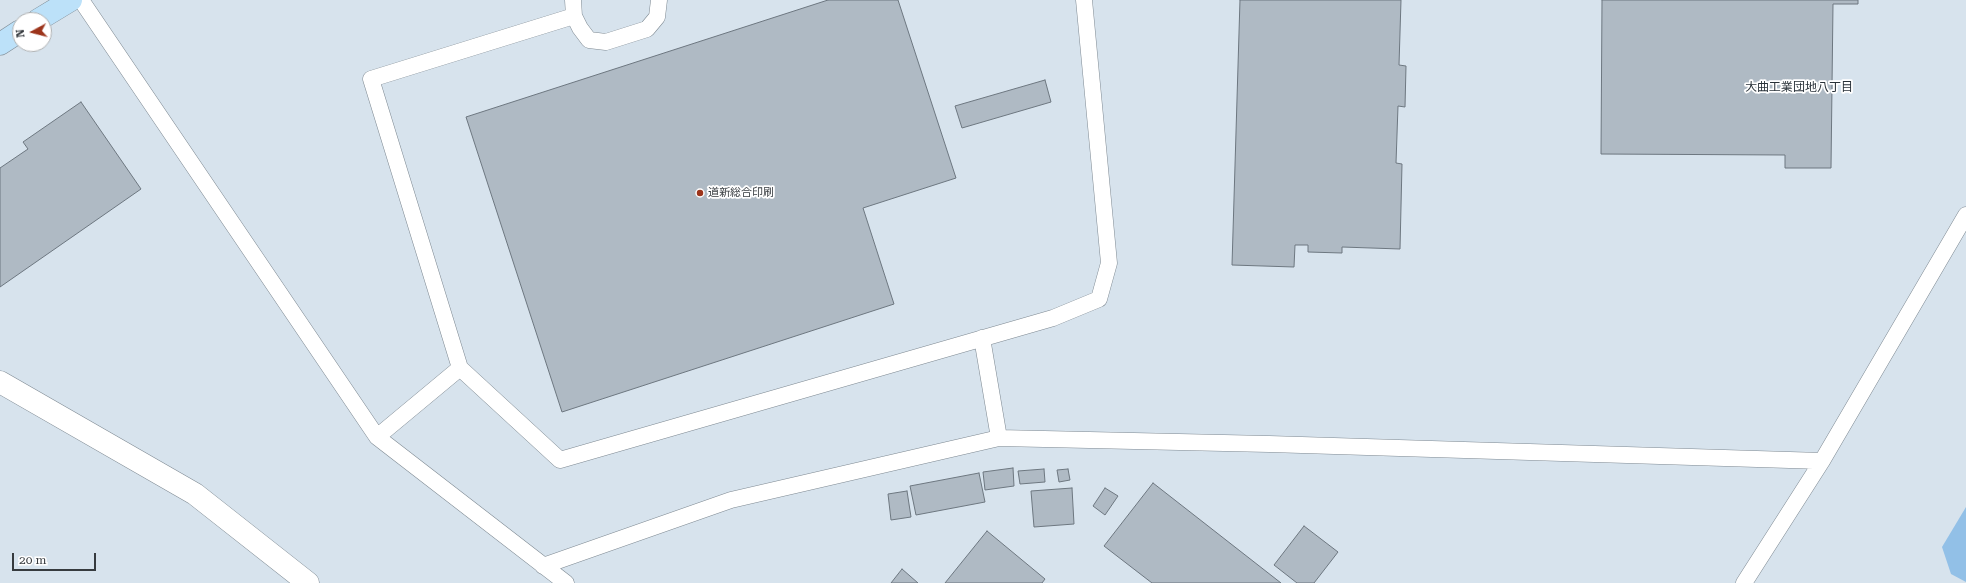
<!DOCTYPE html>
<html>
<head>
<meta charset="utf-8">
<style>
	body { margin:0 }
	#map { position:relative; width:1966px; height:583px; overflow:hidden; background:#d7e3ed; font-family:"Roboto Serif",serif }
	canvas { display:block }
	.north { position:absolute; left:12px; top:12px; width:40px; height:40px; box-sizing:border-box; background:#fff; border:1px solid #afb1b2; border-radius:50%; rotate:263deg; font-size:11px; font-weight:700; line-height:16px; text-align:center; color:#363b3f }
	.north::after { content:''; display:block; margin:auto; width:14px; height:18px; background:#9c341b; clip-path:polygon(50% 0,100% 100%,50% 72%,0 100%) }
	.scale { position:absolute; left:12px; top:553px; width:84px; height:18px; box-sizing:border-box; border:2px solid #363b3f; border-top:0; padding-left:5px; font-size:12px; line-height:14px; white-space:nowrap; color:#363b3f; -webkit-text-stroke:3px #fff; paint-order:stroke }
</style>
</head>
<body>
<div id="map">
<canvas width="1966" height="583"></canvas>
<div class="north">N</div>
<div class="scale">20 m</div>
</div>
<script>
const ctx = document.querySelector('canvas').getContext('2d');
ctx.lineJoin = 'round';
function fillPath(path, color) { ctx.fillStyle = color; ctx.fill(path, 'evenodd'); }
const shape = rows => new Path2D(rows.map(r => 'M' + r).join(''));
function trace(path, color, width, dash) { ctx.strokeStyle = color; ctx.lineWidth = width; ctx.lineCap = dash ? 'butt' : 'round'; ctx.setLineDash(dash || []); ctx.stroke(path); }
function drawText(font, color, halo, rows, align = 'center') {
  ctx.font = font + ' "Roboto Serif","Noto Sans JP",serif'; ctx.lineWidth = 3.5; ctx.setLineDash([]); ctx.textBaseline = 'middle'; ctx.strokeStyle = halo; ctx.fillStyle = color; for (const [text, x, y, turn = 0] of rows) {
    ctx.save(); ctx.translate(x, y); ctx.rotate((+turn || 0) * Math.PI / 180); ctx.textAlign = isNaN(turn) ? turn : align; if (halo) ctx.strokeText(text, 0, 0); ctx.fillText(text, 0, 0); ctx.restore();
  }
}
const green = shape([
	[1966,507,1966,582,1951,574,1942,547]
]);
const building = shape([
	[828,0,898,0,956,178,863,208,894,304,562,412,466,117,828,0],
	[1240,0,1401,0,1399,65,1406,66,1405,107,1398,106,1396,163,1402,164,1400,249,1342,247,1342,253,1308,252,1308,245,1295,245,1294,267,1232,265,1240,0],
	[1602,0,1858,0,1858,4,1833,4,1831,168,1785,168,1785,155,1601,154,1602,0],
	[1045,80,1051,102,962,128,955,106,1045,80],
	[81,102,141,189,0,287,0,168,28,149,23,142,81,102],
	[1013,468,1014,486,985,490,983,472,1013,468],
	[1044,469,1045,482,1020,484,1018,471,1044,469],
	[1068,469,1070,480,1059,482,1057,470,1068,469],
	[979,473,985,502,916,515,910,486,979,473],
	[1153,483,1281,583,1152,583,1104,546,1153,483],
	[1072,488,1074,524,1034,527,1031,491,1072,488],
	[1105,488,1118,496,1105,515,1093,506,1105,488],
	[907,491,911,517,891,520,888,494,907,491],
	[1304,526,1338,552,1314,583,1297,583,1274,565,1304,526],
	[987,531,1045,579,1042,583,945,583,987,531],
	[902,569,918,583,891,583,902,569]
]);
const lane = shape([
	[81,0,377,437,566,583],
	[573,0,574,16,580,28,589,40,606,42,647,29,657,17,659,0],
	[574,16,371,79,460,368,560,460,1053,318,1099,299,1109,263,1084,0],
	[982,338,999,438],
	[377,437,460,368],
	[543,566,731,500,999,438,1269,444,1822,461],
	[1744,583,1822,461,1966,215]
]);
const street = shape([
	[0,382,195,494,308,583]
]);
const secondary = shape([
	[38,20,71,0],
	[0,44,20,31]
]);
const markers = [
	[700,193,4,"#9c341b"]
];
const poiNames = [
	["道新総合印刷",708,193]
];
const neighbourhoodNames = [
	["大曲工業団地八丁目",1799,87]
];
fillPath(green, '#92c0e7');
fillPath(building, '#afbac4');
trace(building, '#6d7780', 1);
trace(lane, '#7e8992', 17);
trace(street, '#7e8992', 23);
trace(secondary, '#7e8992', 23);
trace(lane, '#fff', 16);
trace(street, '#fff', 22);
trace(secondary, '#bce1f9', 22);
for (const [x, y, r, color] of markers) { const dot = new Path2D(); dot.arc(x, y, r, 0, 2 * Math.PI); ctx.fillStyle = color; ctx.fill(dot); trace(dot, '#fff', 1.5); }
drawText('11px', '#363b3f', '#fff', poiNames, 'left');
drawText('12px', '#283138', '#fff', neighbourhoodNames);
</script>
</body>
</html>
